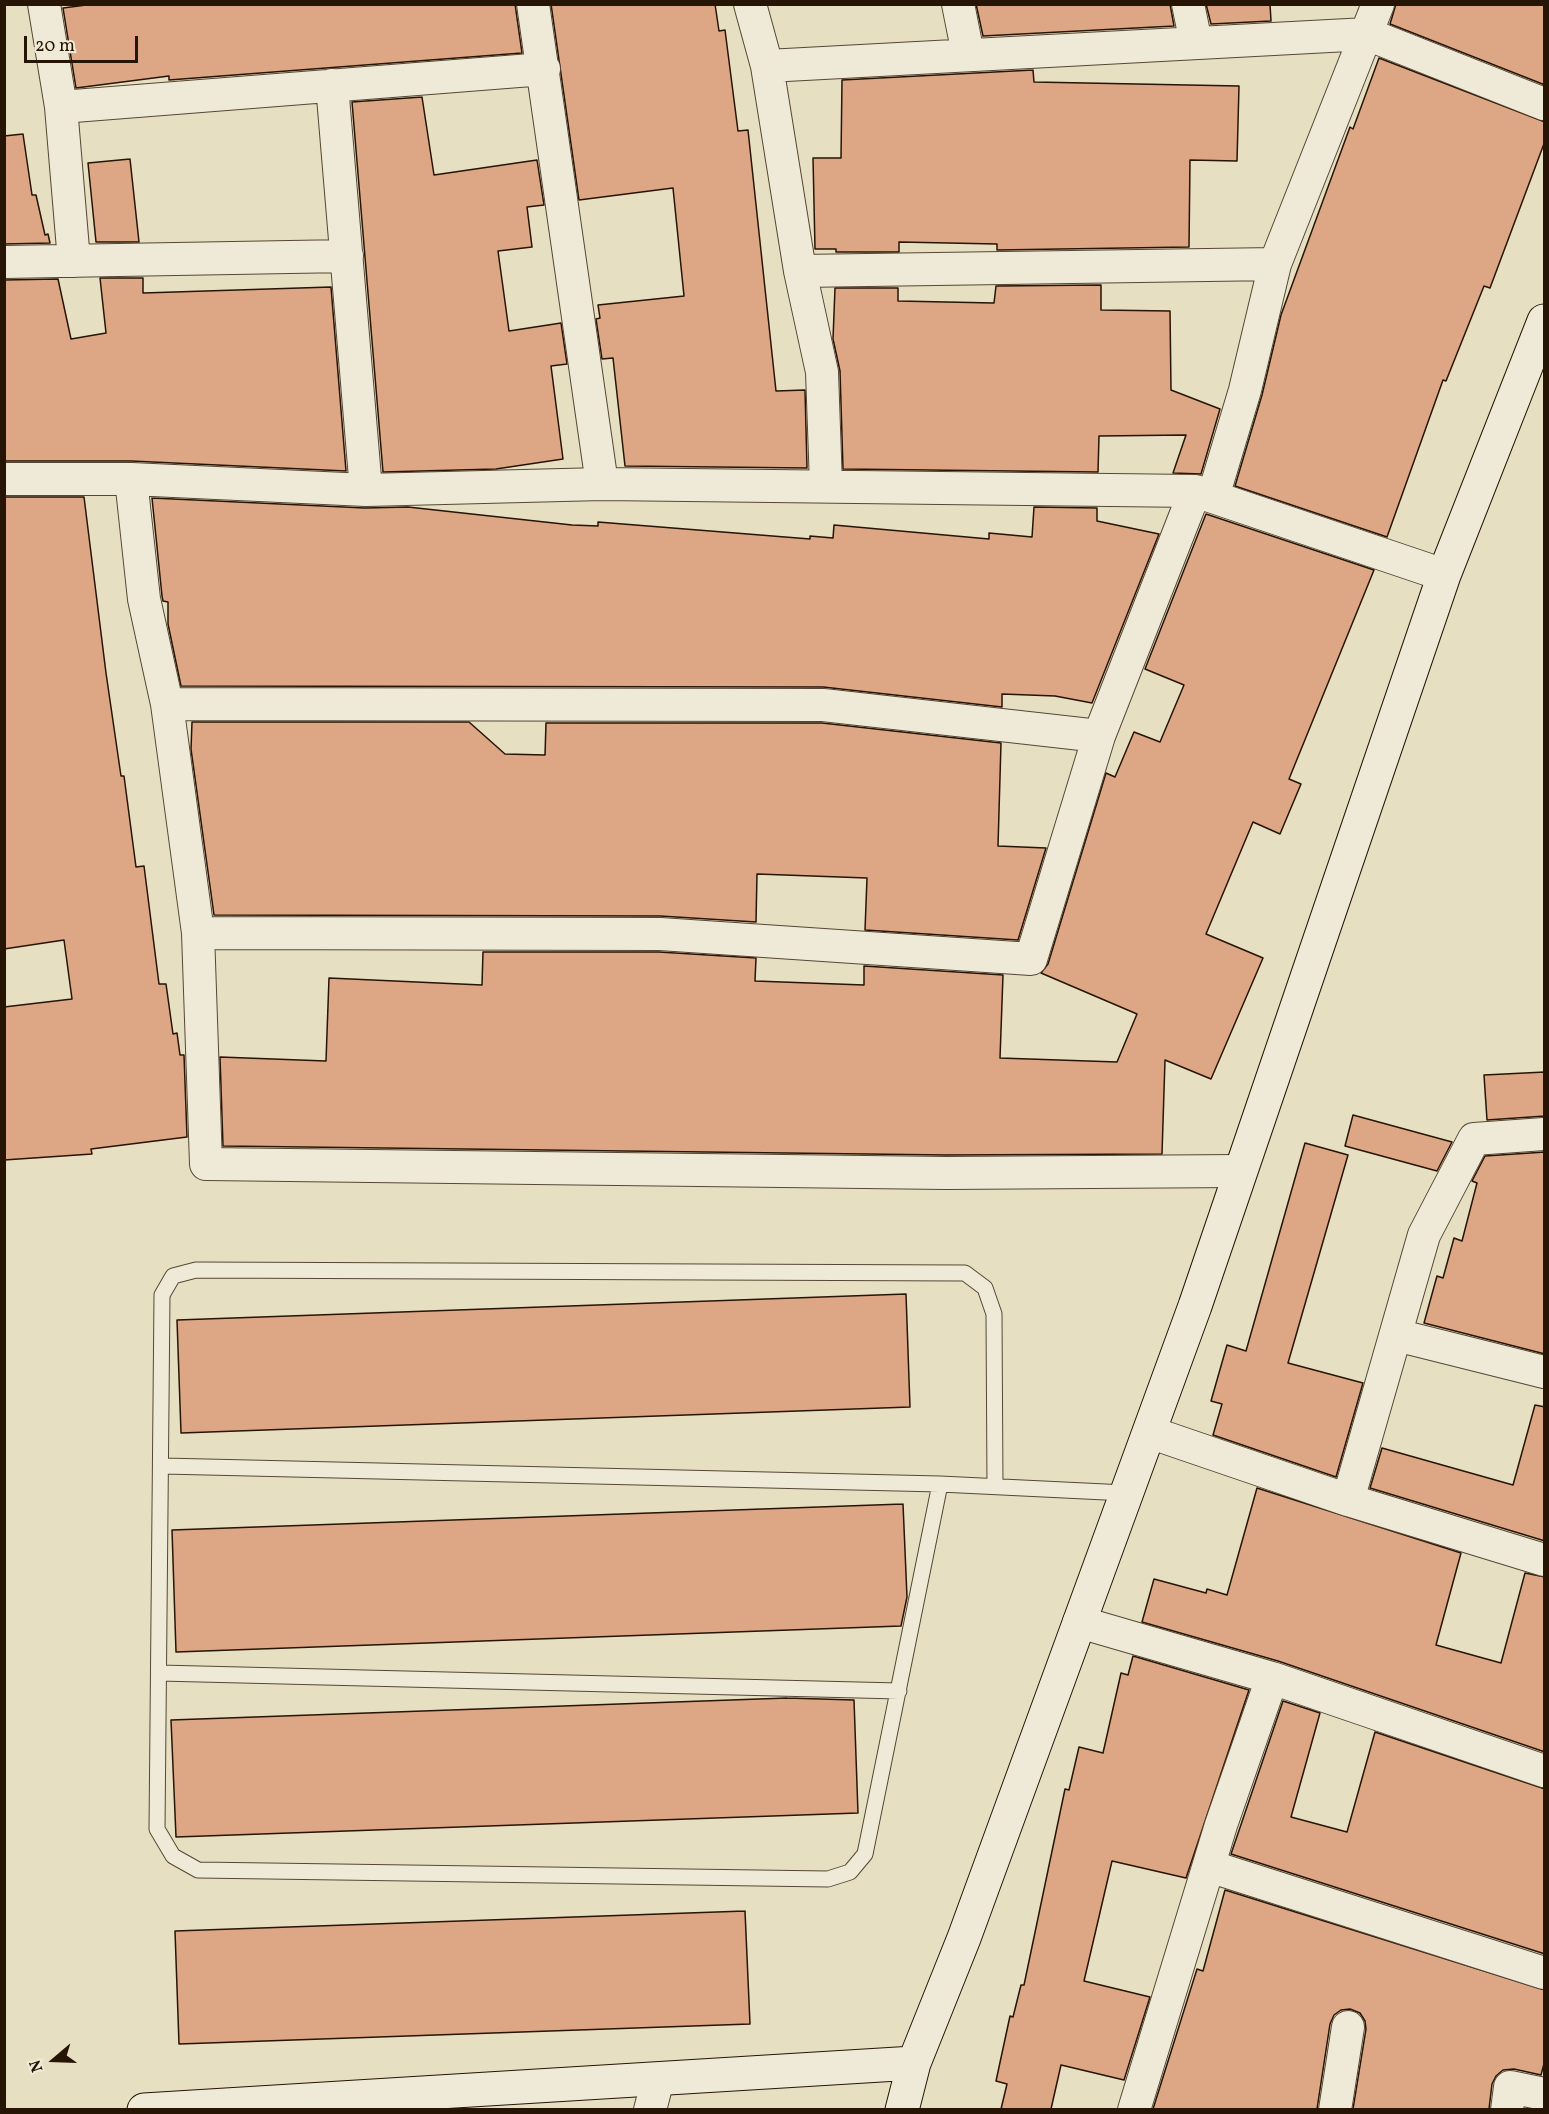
<!DOCTYPE html>
<html>
<head>
<meta charset="utf-8">
<style>
	body { margin:0 }
	#map { position:relative; width:1549px; height:2114px; overflow:hidden; background:#e7dfc2; font-family:Vollkorn,serif }
	canvas { display:block }
	.frame { position:absolute; inset:0; border:6px solid #261404; pointer-events:none }
	.north { position:absolute; left:24px; top:2030px; width:60px; height:60px; -webkit-text-stroke:4px #efead7; paint-order:stroke; rotate:251deg; font-size:16px; font-weight:700; line-height:24px; text-align:center; color:#261404 }
	.north::after { content:''; display:block; margin:auto; width:21px; height:27px; background:#261404; clip-path:polygon(50% 0,100% 100%,50% 72%,0 100%) }
	.scale { position:absolute; left:24px; top:36px; width:114px; height:27px; box-sizing:border-box; border:3px solid #261404; border-top:0; padding-left:8px; font-size:18px; line-height:21px; white-space:nowrap; color:#261404; -webkit-text-stroke:4px #efead7; paint-order:stroke }
</style>
</head>
<body>
<div id="map">
<canvas width="1549" height="2114"></canvas>
<div class="frame"></div>
<div class="north">N</div>
<div class="scale">20 m</div>
</div>
<script>
const ctx = document.querySelector('canvas').getContext('2d');
ctx.lineJoin = 'round';
function fillPath(path, color) { ctx.fillStyle = color; ctx.fill(path, 'evenodd'); }
const shape = rows => new Path2D(rows.map(r => 'M' + r).join(''));
function trace(path, color, width, dash) { ctx.strokeStyle = color; ctx.lineWidth = width; ctx.lineCap = dash ? 'butt' : 'round'; ctx.setLineDash(dash || []); ctx.stroke(path); }
const building = shape([
	[94,4,515,4,522,53,169,80,169,76,76,88,63,8,94,4],
	[551,4,715,4,719,31,725,30,738,131,748,130,776,391,805,390,807,468,625,466,613,358,602,359,596,319,600,318,598,305,684,296,673,188,579,200,551,4],
	[976,4,1170,4,1174,26,983,36,976,4],
	[1206,4,1270,4,1271,21,1211,24,1206,4],
	[1396,4,1545,4,1545,85,1390,24,1396,4],
	[1379,58,1545,122,1545,141,1490,288,1484,286,1446,381,1443,380,1387,537,1235,486,1262,395,1281,315,1350,127,1353,129,1379,58],
	[1033,70,1034,82,1239,86,1237,161,1190,160,1189,247,997,250,997,244,899,242,899,252,836,252,836,249,815,249,813,158,841,158,842,80,1033,70],
	[422,97,434,175,537,160,544,205,527,207,532,247,498,251,509,331,561,323,567,364,551,366,563,459,496,469,383,472,352,102,422,97],
	[23,134,32,195,36,195,45,235,48,234,50,243,4,244,4,136,23,134],
	[130,159,139,242,96,242,88,163,130,159],
	[100,278,143,278,143,293,331,287,346,471,131,461,4,461,4,280,58,279,71,339,106,333,100,278],
	[1101,285,1101,310,1170,311,1171,390,1220,409,1201,474,1173,473,1186,435,1099,436,1098,472,843,469,840,371,833,339,835,288,898,288,898,301,994,303,996,286,1101,285],
	[4,497,84,497,106,673,121,776,124,776,136,867,144,866,159,984,166,984,173,1034,177,1033,180,1055,184,1055,187,1137,91,1149,92,1154,4,1160,4,1007,72,999,64,940,4,949,4,497],
	[152,498,365,508,408,507,572,525,598,526,598,522,810,539,810,536,833,538,834,525,989,539,989,533,1032,537,1034,507,1097,508,1097,521,1159,534,1092,703,1055,696,1002,694,1002,707,823,687,181,686,168,624,168,602,163,601,162,596,152,498],
	[1206,514,1374,570,1289,779,1301,784,1280,834,1253,822,1206,934,1263,958,1211,1079,1165,1060,1162,1154,946,1155,223,1146,220,1057,326,1061,329,978,482,985,483,952,659,952,756,958,755,981,864,985,864,966,1003,975,1000,1058,1117,1062,1137,1014,1041,973,1048,964,1106,773,1115,777,1134,732,1160,742,1184,685,1145,669,1206,514],
	[192,722,469,722,505,754,545,755,546,723,822,723,1001,743,998,846,1046,848,1018,940,865,930,867,878,757,874,756,922,660,916,214,915,191,749,192,722],
	[1545,1072,1545,1116,1487,1120,1484,1075,1545,1072],
	[1353,1115,1452,1142,1437,1171,1345,1146,1353,1115],
	[1305,1143,1348,1155,1288,1363,1363,1383,1336,1477,1213,1435,1222,1404,1211,1401,1227,1345,1246,1351,1305,1143],
	[1545,1152,1545,1354,1424,1323,1437,1276,1443,1278,1454,1238,1462,1241,1477,1183,1472,1181,1485,1156,1545,1152],
	[906,1294,910,1407,181,1433,177,1320,906,1294],
	[1535,1405,1545,1407,1545,1541,1370,1488,1382,1448,1513,1485,1535,1405],
	[1257,1488,1461,1553,1436,1645,1501,1663,1525,1573,1545,1577,1545,1752,1278,1661,1142,1622,1154,1579,1206,1593,1207,1589,1227,1595,1257,1488],
	[903,1504,907,1597,901,1626,176,1652,172,1530,903,1504],
	[1133,1656,1249,1690,1186,1878,1112,1861,1084,1981,1150,1997,1124,2080,1061,2065,1051,2109,1001,2109,1007,2084,996,2081,1010,2016,1013,2017,1021,1985,1024,1985,1065,1789,1069,1790,1079,1747,1103,1753,1121,1673,1128,1675,1133,1656],
	[787,1698,854,1700,858,1813,176,1837,171,1720,787,1698],
	[1283,1701,1320,1713,1291,1817,1347,1832,1375,1732,1545,1789,1545,1954,1231,1854,1283,1701],
	[1225,1890,1545,1990,1545,2060,1541,2075,1514,2069,1503,2070,1496,2076,1492,2084,1489,2109,1353,2109,1366,2029,1365,2021,1360,2013,1350,2009,1341,2010,1334,2015,1330,2024,1317,2109,1153,2109,1197,1969,1203,1971,1225,1890],
	[745,1911,750,2024,179,2044,175,1931,745,1911]
]);
const lane = shape([
	[163,1466,940,1484,1126,1493],
	[940,1484,865,1854,850,1872,828,1879,198,1870,173,1856,157,1829,162,1295,173,1276,196,1270,965,1273,985,1288,994,1314,995,1486],
	[159,1673,899,1691]
]);
const street = shape([
	[44,4,61,107,74,261],
	[533,4,602,484],
	[750,4,767,66,800,271,822,372,826,485],
	[958,4,968,54],
	[1188,4,1196,43],
	[767,66,1367,34,1544,104],
	[332,85,366,490],
	[61,107,544,69],
	[4,262,347,256],
	[800,271,1275,264],
	[4,479,131,479,366,490,602,484,1195,491,1444,575],
	[131,479,144,599,167,704,198,933,206,1164,946,1173,1240,1171],
	[1213,497,1245,390,1275,264,1378,4],
	[167,704,823,705,1099,736],
	[198,933,660,934,1031,959,1099,736,1195,491],
	[1396,1335,1544,1372],
	[1149,1432,1348,1500,1544,1560],
	[1348,1500,1424,1235,1474,1139,1544,1134],
	[1079,1622,1272,1678,1544,1771],
	[1209,1866,1544,1973],
	[650,2110,658,2079],
	[1134,2110,1221,1825,1272,1678],
	[1335,2110,1348,2027],
	[1507,2110,1510,2087,1544,2094]
]);
const secondary = shape([
	[144,2110,914,2063],
	[902,2110,914,2063,964,1938,1195,1306,1444,575,1544,321]
]);
fillPath(building, '#dda685');
trace(building, '#261404', 1.5);
trace(lane, '#564734', 17);
trace(street, '#564734', 34);
trace(secondary, '#261404', 35);
trace(lane, '#efead7', 15);
trace(street, '#efead7', 32);
trace(secondary, '#efead7', 33);
</script>
</body>
</html>
